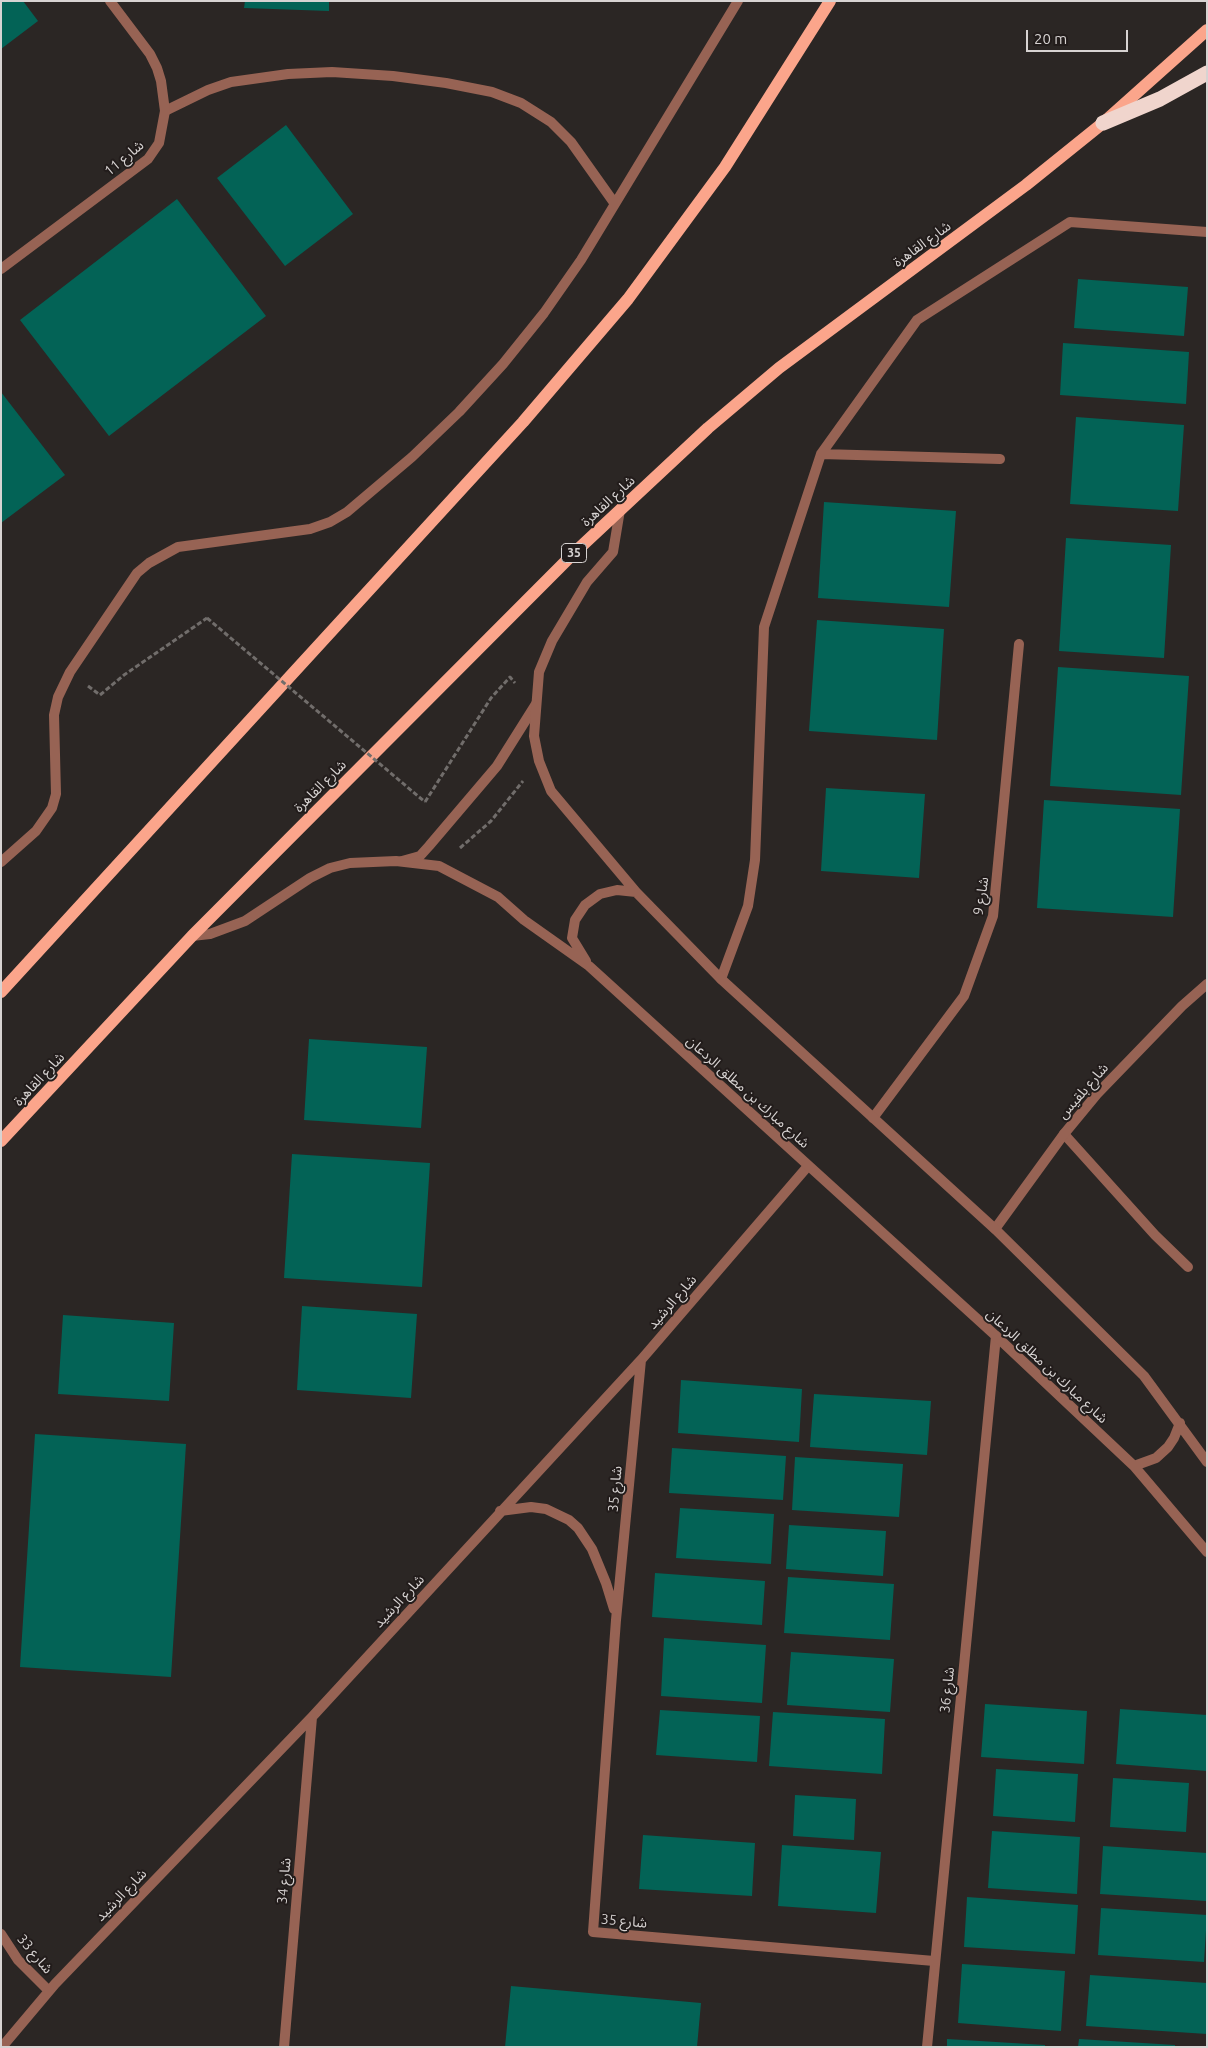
<!DOCTYPE html>
<html>
<head>
<meta charset="utf-8">
<style>
	body { margin:0 }
	#map { position:relative; width:1208px; height:2048px; overflow:hidden; background:#2b2624; font-family:Ubuntu,sans-serif }
	canvas { display:block }
	.frame { position:absolute; inset:0; border:2px solid #d7d3d2; pointer-events:none }
	.scale { position:absolute; left:1026px; top:30px; width:102px; height:22px; box-sizing:border-box; border:2px solid #d7d3d2; border-top:0; padding-left:6px; font-size:15px; line-height:18px; white-space:nowrap; color:#d7d3d2; -webkit-text-stroke:4px #221c1b; paint-order:stroke }
</style>
</head>
<body>
<div id="map">
<canvas width="1208" height="2048"></canvas>
<div class="frame"></div>
<div class="scale">20 m</div>
</div>
<script>
const ctx = document.querySelector('canvas').getContext('2d');
ctx.lineJoin = 'round';
function fillPath(path, color) { ctx.fillStyle = color; ctx.fill(path, 'evenodd'); }
const shape = rows => new Path2D(rows.map(r => 'M' + r).join(''));
function trace(path, color, width, dash) { ctx.strokeStyle = color; ctx.lineWidth = width; ctx.lineCap = dash ? 'butt' : 'round'; ctx.setLineDash(dash || []); ctx.stroke(path); }
function drawText(font, color, halo, rows, align = 'center') {
  ctx.font = font + ' Ubuntu,"Noto Sans Arabic",sans-serif'; ctx.lineWidth = 4; ctx.setLineDash([]); ctx.textBaseline = 'middle'; ctx.strokeStyle = halo; ctx.fillStyle = color; for (const [text, x, y, turn = 0] of rows) {
    ctx.save(); ctx.translate(x, y); ctx.rotate((+turn || 0) * Math.PI / 180); ctx.textAlign = isNaN(turn) ? turn : align; if (halo) ctx.strokeText(text, 0, 0); ctx.fillText(text, 0, 0); ctx.restore();
  }
}
const building = shape([
	[1,1,23,1,38,21,1,49],
	[245,1,329,1,329,11,244,8],
	[286,125,353,214,285,266,217,178],
	[177,199,266,316,109,436,20,320],
	[1078,279,1188,287,1184,336,1074,328],
	[1063,343,1189,352,1186,404,1060,395],
	[1,392,65,475,1,523],
	[1076,417,1184,425,1178,511,1070,504],
	[824,502,956,511,949,607,818,598],
	[1066,538,1171,545,1164,658,1059,651],
	[817,620,944,629,937,740,809,731],
	[1058,667,1189,676,1181,795,1050,786],
	[826,788,925,794,919,878,821,871],
	[1044,800,1180,809,1173,917,1037,908],
	[309,1039,427,1047,421,1128,304,1120],
	[292,1154,430,1163,422,1287,284,1278],
	[302,1306,417,1314,411,1398,297,1390],
	[63,1315,174,1323,169,1401,58,1394],
	[681,1380,802,1389,799,1442,678,1433],
	[814,1394,931,1401,927,1455,810,1447],
	[35,1434,186,1444,171,1677,20,1667],
	[672,1448,786,1456,783,1500,669,1493],
	[795,1457,903,1464,899,1517,792,1510],
	[680,1508,774,1514,771,1564,676,1558],
	[789,1525,886,1531,883,1576,786,1569],
	[655,1573,765,1581,762,1625,652,1617],
	[788,1577,894,1584,890,1640,784,1633],
	[664,1638,766,1645,762,1703,661,1696],
	[791,1652,894,1659,890,1712,787,1705],
	[985,1704,1087,1711,1084,1764,981,1757],
	[1120,1709,1207,1715,1207,1771,1116,1764],
	[660,1710,760,1716,757,1762,656,1755],
	[773,1712,885,1719,882,1774,769,1766],
	[996,1769,1078,1774,1075,1822,993,1816],
	[1113,1778,1189,1783,1186,1832,1110,1827],
	[795,1795,856,1799,854,1840,793,1836],
	[992,1831,1080,1837,1077,1894,988,1888],
	[643,1835,755,1843,752,1896,639,1889],
	[782,1845,881,1852,876,1913,778,1906],
	[1103,1846,1207,1853,1206,1901,1100,1894],
	[967,1897,1078,1905,1075,1954,964,1947],
	[1101,1908,1207,1915,1204,1962,1098,1955],
	[962,1964,1065,1971,1061,2031,958,2023],
	[1090,1975,1207,1983,1207,2034,1086,2026],
	[511,1986,701,2003,697,2047,505,2047],
	[947,2039,1045,2045,1045,2047,947,2047],
	[1079,2039,1175,2045,1175,2047,1078,2047]
]);
const path = shape([
	[88,686,100,695,124,675,207,618],
	[425,802,491,698,510,677,515,683],
	[460,848,491,821,523,781]
]);
const service = shape([
	[165,111,208,90,231,82,288,74,332,72,393,76,446,83,492,92,521,103,551,122,571,142,615,204],
	[402,861,420,856,429,846,497,766,536,704],
	[1,862,36,831,52,808,56,794,54,715,58,697,70,672,137,573,149,563,178,547,310,529,330,522,347,512,412,457,459,412,503,364,544,313,581,260,738,1],
	[1064,1134,1155,1235,1188,1267]
]);
const minor = shape([
	[1,269,148,159,159,143,165,111,161,81,157,68,150,54,110,1],
	[821,454,1000,459],
	[721,979,748,906,755,860,764,627,821,454,917,320,1070,222,1207,232],
	[873,1118,964,996,993,916,1019,644],
	[995,1229,1064,1134,1097,1094,1182,1006,1207,984],
	[641,1360,616,1620,593,1932,934,1961],
	[500,1511,531,1507,546,1509,569,1520,578,1528,592,1549,606,1583,614,1609],
	[1,1934,18,1960,49,1991],
	[2,2047,55,1984,312,1717,641,1360,808,1166],
	[284,2047,312,1717],
	[927,2047,996,1336]
]);
const tertiary = shape([
	[620,510,613,552,587,582,552,641,539,672,534,736,539,761,551,791,636,892,721,979,995,1229,1144,1376,1207,1462],
	[192,936,210,934,245,921,310,878,330,868,350,863,396,861,439,866,498,897,524,920,589,966,996,1336,1134,1466,1207,1552],
	[586,961,572,938,575,920,585,905,600,894,617,890,636,892],
	[1134,1466,1156,1458,1168,1447,1174,1438,1180,1423]
]);
const primary = shape([
	[1,992,523,422,628,299,725,167,830,1],
	[1,1141,192,936,573,554,708,428,779,368,1026,185,1103,123,1207,30]
]);
const motorway = shape([
	[1103,123,1160,99,1207,73]
]);
const pathBridge = shape([
	[207,618,425,802]
]);
const shields = [
	[574,553,25]
];
const shieldNames = [
	["35",574,553]
];
const streetNames = [
	["شارع 11",124,158,-40],
	["شارع القاهرة",922,244,-36],
	["شارع القاهرة",608,501,-43],
	["شارع القاهرة",320,786,-45],
	["شارع 9",981,896,-81],
	["شارع القاهرة",39,1079,-47],
	["شارع بلقيس",1083,1091,-49],
	["شارع مبارك بن مطلق الردعان",748,1092,42],
	["شارع الرشيد",672,1302,-49],
	["شارع مبارك بن مطلق الردعان",1047,1366,43],
	["شارع 35",615,1489,-85],
	["شارع الرشيد",399,1601,-47],
	["شارع 36",947,1690,-84],
	["شارع 34",284,1881,-85],
	["شارع الرشيد",121,1895,-46],
	["شارع 35",624,1921,5],
	["شارع 33",35,1954,50]
];
fillPath(building, '#036356');
trace(path, '#716d6b', 3, [5, 2.5]);
trace(service, '#976354', 10);
trace(minor, '#976354', 10);
trace(tertiary, '#976354', 10);
trace(primary, '#fba58b', 12);
trace(motorway, '#f0d5cd', 15);
trace(pathBridge, '#716d6b', 3, [5, 2.5]);
for (const [x, y, w] of shields) { const box = new Path2D(); box.roundRect(x - w / 2, y - 9.5, w, 19, 4); ctx.fillStyle = '#221c1b'; ctx.fill(box); trace(box, '#d7d3d2', 1); }
drawText('bold 12px', '#d7d3d2', null, shieldNames);
drawText('14px', '#d7d3d2', '#221c1b', streetNames);
</script>
</body>
</html>
